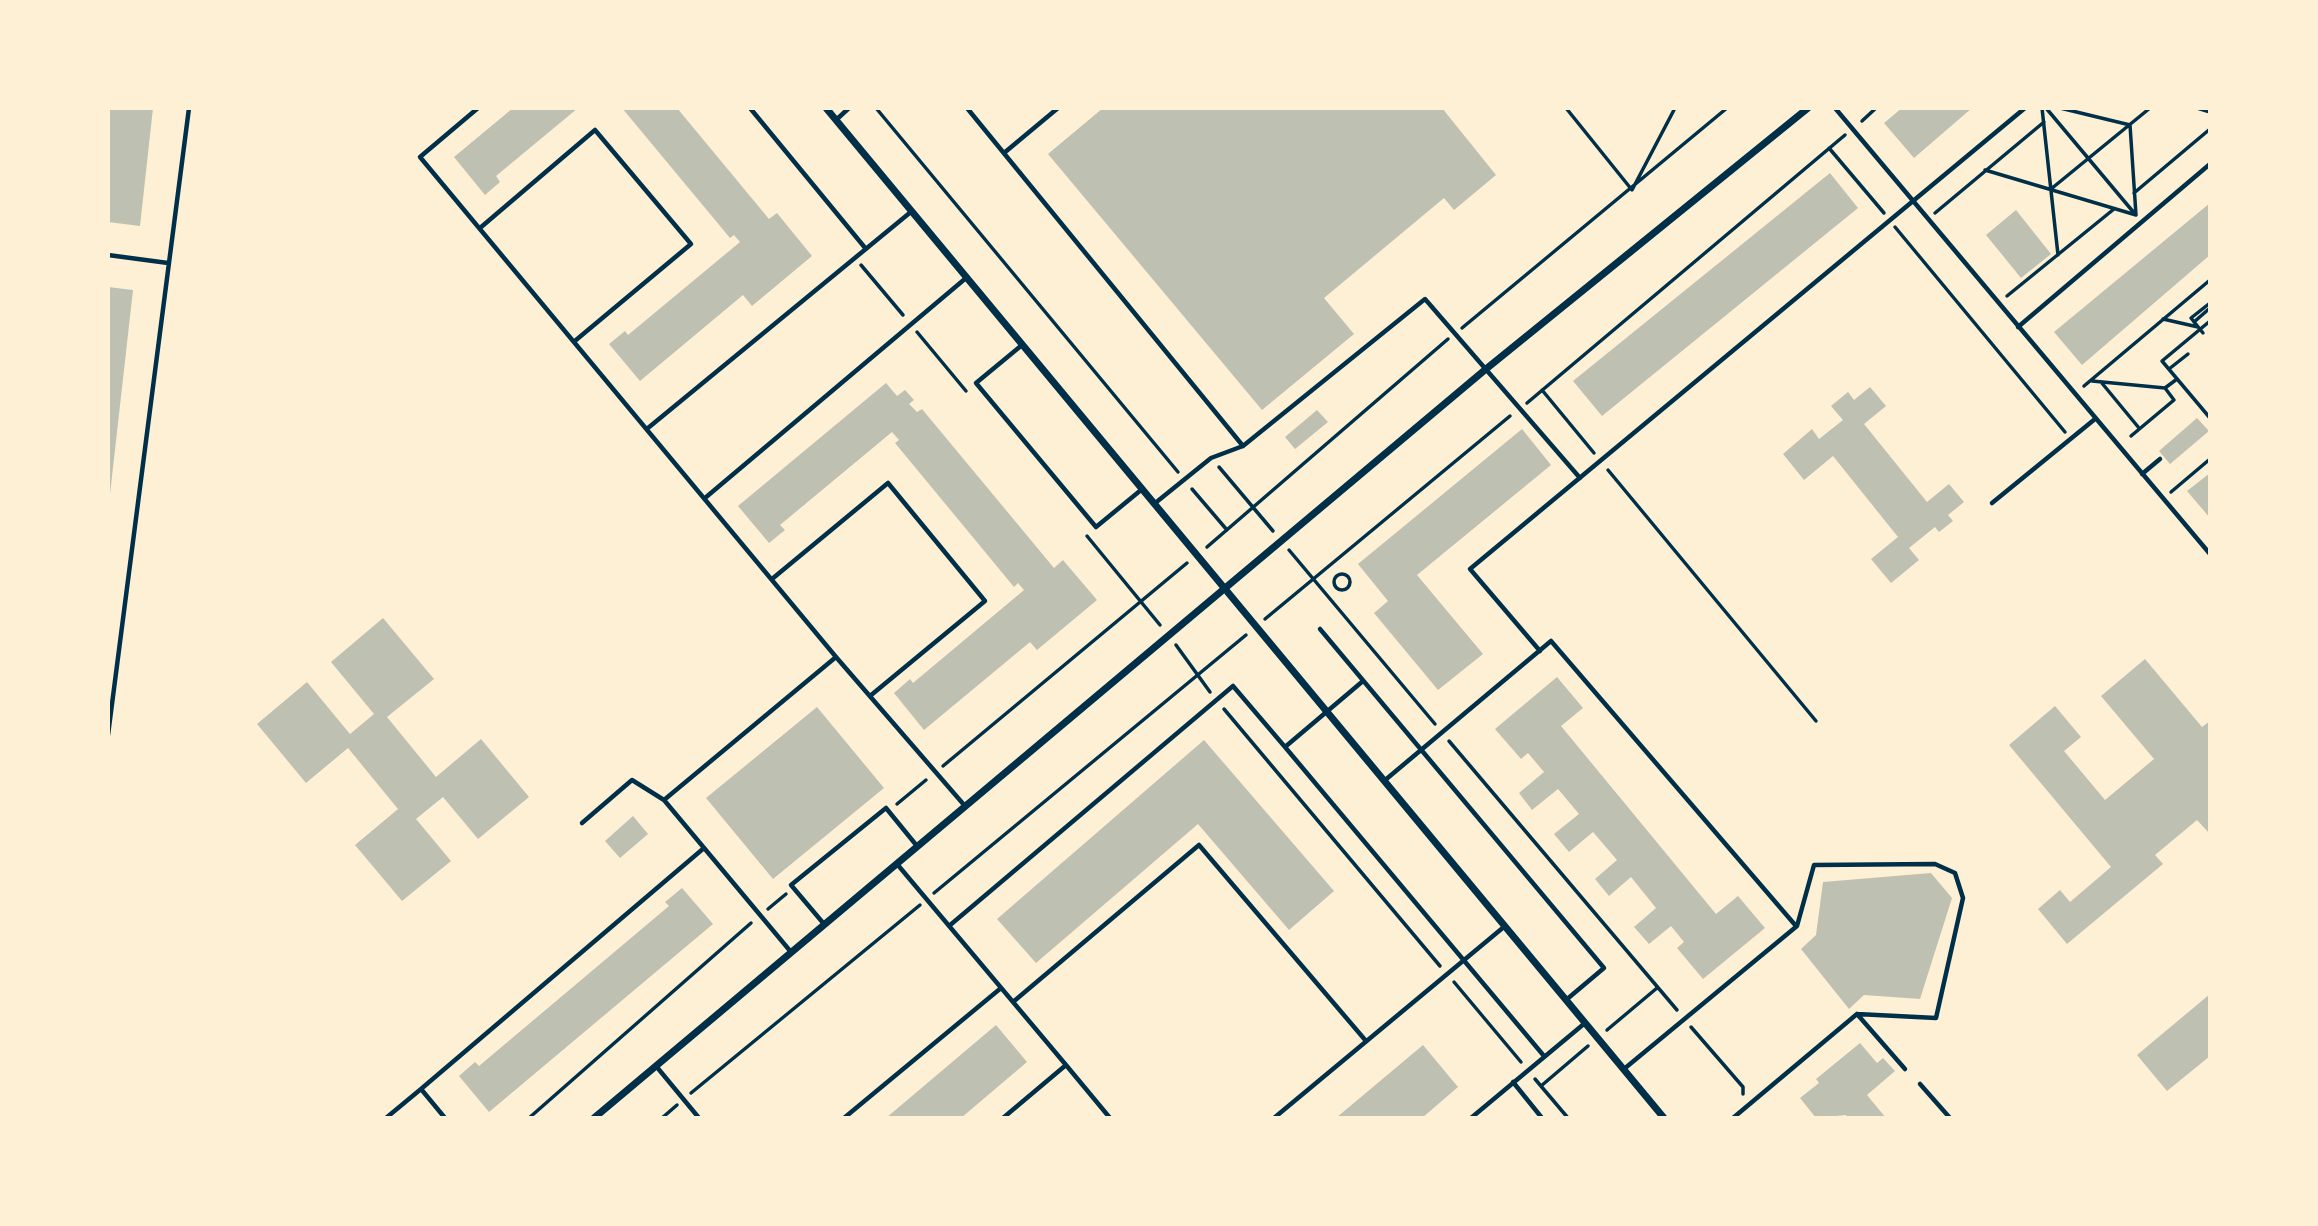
<!DOCTYPE html>
<html>
<head>
<meta charset="utf-8">
<style>
	body { margin:0 }
	#map { position:relative; width:2318px; height:1226px; overflow:hidden; background:#fdf0d5; font-family:Barlow,sans-serif }
	canvas { display:block }
	.frame { position:absolute; inset:0; border:110px solid #fdf0d5; pointer-events:none }
</style>
</head>
<body>
<div id="map">
<canvas width="2318" height="1226"></canvas>
<div class="frame"></div>
</div>
<script>
const ctx = document.querySelector('canvas').getContext('2d');
ctx.lineJoin = 'round';
function fillPath(path, color) { ctx.fillStyle = color; ctx.fill(path, 'evenodd'); }
const shape = rows => new Path2D(rows.map(r => 'M' + r).join(''));
function trace(path, color, width, dash) { ctx.strokeStyle = color; ctx.lineWidth = width; ctx.lineCap = dash ? 'butt' : 'round'; ctx.setLineDash(dash || []); ctx.stroke(path); }
const building = shape([
	[108,108,153,108,140,226,108,222],
	[513,108,578,108,496,176,500,182,485,195,454,157],
	[622,108,677,108,769,219,777,213,812,256,752,306,743,295,640,381,609,344,625,331,628,335,740,242,734,235,730,238],
	[1103,108,1442,108,1496,175,1454,210,1444,198,1324,298,1354,334,1262,410,1048,154],
	[1902,108,1972,108,1914,158,1884,123],
	[1830,173,1858,208,1602,416,1573,381],
	[2210,203,2210,255,2082,365,2054,332],
	[2016,210,2051,254,2021,278,1986,235],
	[108,287,133,290,110,494,108,494],
	[886,383,897,396,905,390,914,400,909,404,917,412,922,409,1054,568,1063,560,1097,600,1037,650,1030,642,924,730,894,693,910,679,913,683,1024,590,1018,583,1014,587,895,443,899,440,892,432,780,525,785,530,769,543,738,506],
	[1870,387,1886,406,1864,424,1927,502,1949,484,1964,502,1948,515,1953,521,1939,532,1935,527,1909,548,1919,560,1891,583,1871,559,1898,537,1833,456,1804,480,1783,454,1812,429,1819,439,1843,420,1831,406,1848,392,1854,400],
	[1317,410,1328,422,1295,449,1285,437],
	[2197,418,2209,431,2170,464,2159,451],
	[1522,429,1551,465,1417,575,1483,654,1438,690,1374,613,1388,601,1358,564],
	[2210,473,2210,518,2187,491],
	[383,618,434,679,387,717,436,777,481,739,529,797,478,839,443,797,416,819,451,861,402,901,355,845,398,809,348,748,306,783,257,724,307,682,350,734,374,714,331,662],
	[2145,659,2202,727,2210,721,2210,834,2197,820,2155,855,2163,864,2067,944,2038,909,2060,890,2070,902,2111,867,2009,745,2055,706,2081,737,2064,751,2105,800,2154,759,2101,696],
	[1557,677,1583,708,1561,726,1716,914,1738,896,1765,928,1703,979,1677,948,1684,942,1671,926,1649,944,1634,927,1656,908,1631,877,1609,896,1595,879,1617,860,1593,832,1569,852,1554,834,1579,814,1558,789,1532,810,1519,793,1544,772,1528,753,1521,759,1495,729],
	[817,707,884,788,773,879,706,798],
	[1204,740,1334,891,1289,930,1198,824,1036,963,997,919],
	[633,816,648,834,620,858,605,841],
	[1931,873,1952,898,1920,999,1864,995,1849,1009,1801,949,1816,935,1823,882],
	[682,888,713,924,489,1112,459,1076,475,1062,479,1066,669,906,665,902],
	[2210,994,2210,1056,2167,1091,2137,1055],
	[996,1025,1027,1062,961,1118,886,1118],
	[1860,1043,1877,1063,1883,1058,1895,1071,1867,1095,1886,1118,1848,1118,1846,1115,1816,1118,1800,1098,1819,1083,1816,1079],
	[1423,1045,1458,1087,1422,1118,1336,1118]
]);
const path = shape([
	[876,108,1178,472],
	[1566,108,1632,190,1675,108],
	[2042,108,2058,255],
	[2046,108,2135,214],
	[2197,108,2210,112],
	[1862,121,1876,108],
	[1829,148,1884,213],
	[1985,170,2136,215,2130,125,2060,108],
	[2051,189,2150,108],
	[2134,193,2210,129],
	[1935,213,2044,122],
	[1895,227,2065,432],
	[861,265,903,315],
	[2007,296,2114,209],
	[2163,319,2198,327],
	[2210,321,2162,361,2210,418],
	[2194,322,2210,308],
	[1462,328,1727,108],
	[917,332,966,391],
	[2203,333,2191,318,2210,303],
	[2169,369,2188,354],
	[2092,381,2165,388,2177,379],
	[2101,382,2139,428],
	[2084,386,2210,280],
	[1542,390,1594,453],
	[1527,403,1845,135],
	[2131,436,2174,400,2165,388],
	[1219,467,1273,531],
	[1608,470,1816,721],
	[1192,489,1227,530],
	[2171,492,2210,459],
	[1087,536,1160,625],
	[1207,547,1448,339],
	[1289,550,1435,724],
	'1334 582a8 8 0 1 1 16 0a8 8 0 1 1-16 0Z',
	[1265,619,1510,416],
	[1176,645,1210,692],
	[1224,709,1440,966],
	[1449,741,1677,1010],
	[943,766,1187,563],
	[897,804,926,780],
	[934,893,1246,635],
	[768,909,786,894],
	[1454,982,1521,1062],
	[1691,1027,1743,1087,1743,1094],
	[1607,1030,1657,988],
	[1535,1079,1568,1118],
	[1541,1086,1588,1046],
	[691,1093,920,905],
	[529,1118,751,923],
	[662,1118,677,1105]
]);
const service = shape([
	[478,108,420,157,836,657,965,806],
	[750,108,866,249],
	[967,108,1243,446],
	[1835,108,2210,554],
	[836,120,849,108],
	[1004,153,1058,108],
	[480,228,595,130,691,244,576,340],
	[108,255,168,263],
	[2018,327,2210,164],
	[1022,345,976,383,1096,527,1141,490],
	[648,428,912,211],
	[2142,474,2160,459],
	[705,498,966,278],
	[1992,503,2095,419],
	[1154,504,1211,458,1243,446,1425,299,1580,478],
	[772,579,888,483,985,601,870,696],
	[1320,629,1604,968,1566,1000],
	[1540,651,1470,569,2025,108],
	[1363,681,1285,747,1544,1056],
	[108,735,189,108],
	[1384,781,1551,641,1796,926],
	[582,823,632,780,664,800],
	[897,864,1066,1065,1003,1118],
	[824,924,791,885,886,808,917,846],
	[949,926,1233,686,1285,747],
	[791,952,664,800,836,657],
	[1013,1002,1199,845,1366,1041],
	[1066,1065,1110,1118],
	[656,1066,699,1118],
	[1624,1069,1797,926,1814,865,1935,864,1955,873,1963,898,1936,1018,1857,1014],
	[1513,1082,1542,1118],
	[1920,1084,1950,1118],
	[386,1118,421,1089],
	[445,1118,421,1089,704,848],
	[844,1118,1001,988],
	[1274,1118,1505,926],
	[1471,1118,1585,1023],
	[1733,1118,1857,1014,1905,1069]
]);
const minor = shape([
	[826,108,1664,1118],
	[594,1118,1486,369,1808,108]
]);
fillPath(building, '#bec0b2');
trace(path, '#003049', 3.5);
trace(service, '#003049', 4.5);
trace(minor, '#003049', 7);
</script>
</body>
</html>
